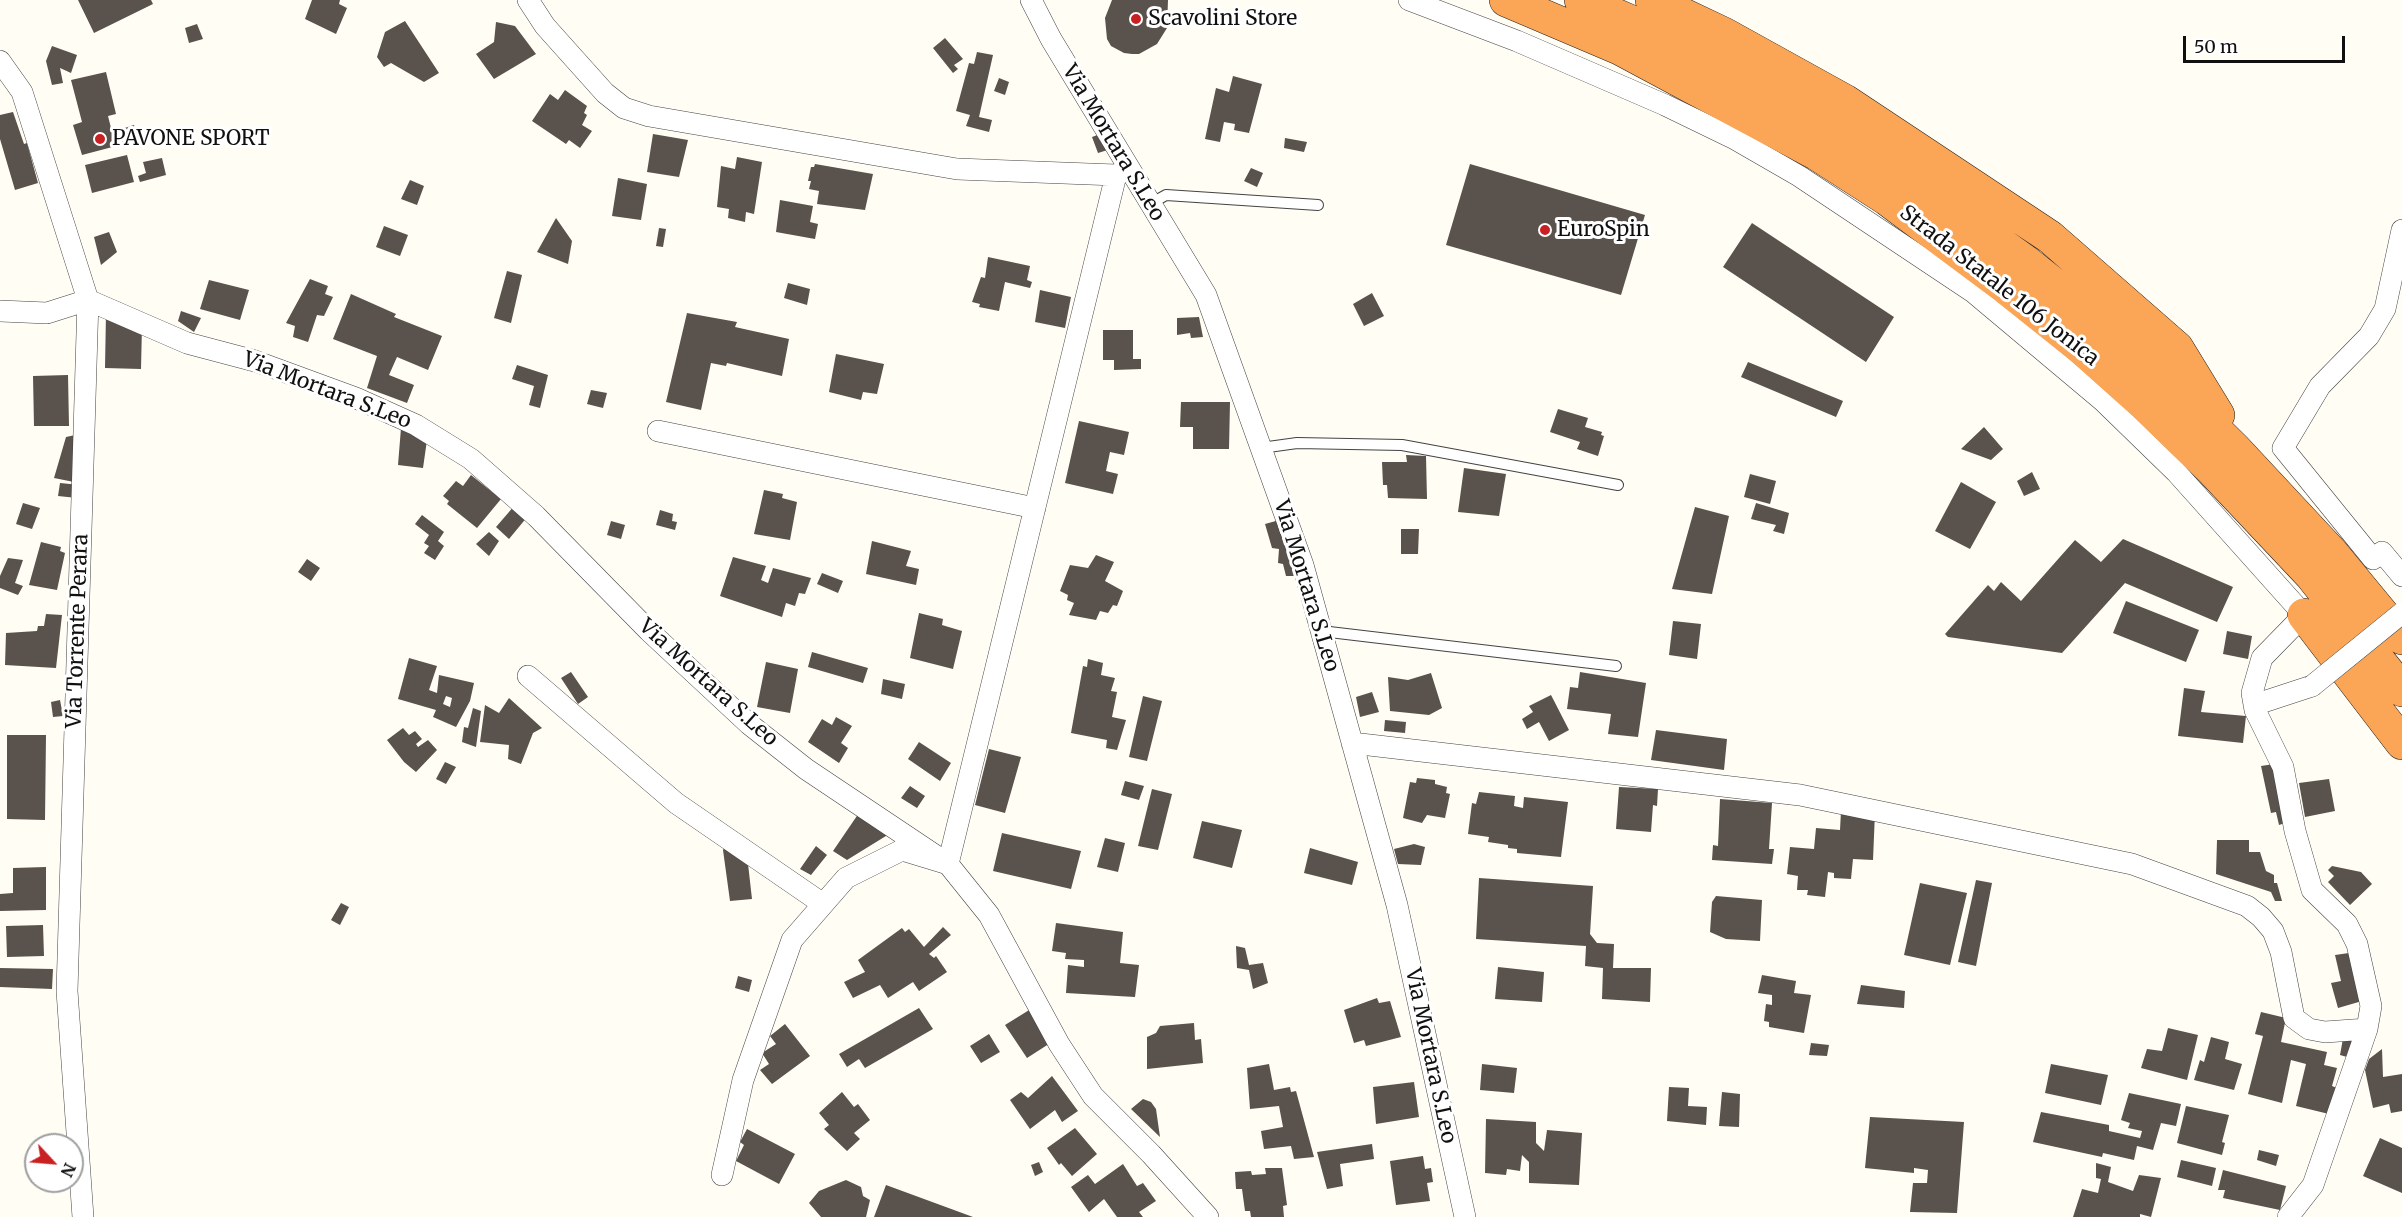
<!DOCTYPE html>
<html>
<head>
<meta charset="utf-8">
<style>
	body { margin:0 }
	#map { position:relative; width:2402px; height:1217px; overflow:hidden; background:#fffdf4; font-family:Merriweather,serif }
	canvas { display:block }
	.north { position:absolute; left:24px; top:1133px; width:60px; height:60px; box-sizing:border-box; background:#fff; border:2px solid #9f9f9f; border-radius:50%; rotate:116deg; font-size:16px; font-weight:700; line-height:24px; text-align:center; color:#101010 }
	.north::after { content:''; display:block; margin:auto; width:21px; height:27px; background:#c92024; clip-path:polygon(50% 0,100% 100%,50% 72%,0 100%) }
	.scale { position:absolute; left:2183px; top:36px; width:162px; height:27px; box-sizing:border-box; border:3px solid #101010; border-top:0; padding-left:8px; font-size:18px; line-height:21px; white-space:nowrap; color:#101010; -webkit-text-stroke:4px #fff; paint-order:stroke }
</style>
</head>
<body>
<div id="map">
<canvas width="2402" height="1217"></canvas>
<div class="north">N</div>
<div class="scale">50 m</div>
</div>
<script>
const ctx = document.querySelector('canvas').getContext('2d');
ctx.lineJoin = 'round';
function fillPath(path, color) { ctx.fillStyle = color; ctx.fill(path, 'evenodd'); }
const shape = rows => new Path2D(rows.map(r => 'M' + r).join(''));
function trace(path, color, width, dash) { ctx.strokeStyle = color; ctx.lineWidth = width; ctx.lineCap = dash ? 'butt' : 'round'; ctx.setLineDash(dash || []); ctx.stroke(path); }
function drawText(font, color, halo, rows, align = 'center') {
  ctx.font = font + ' Merriweather,serif'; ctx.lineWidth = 6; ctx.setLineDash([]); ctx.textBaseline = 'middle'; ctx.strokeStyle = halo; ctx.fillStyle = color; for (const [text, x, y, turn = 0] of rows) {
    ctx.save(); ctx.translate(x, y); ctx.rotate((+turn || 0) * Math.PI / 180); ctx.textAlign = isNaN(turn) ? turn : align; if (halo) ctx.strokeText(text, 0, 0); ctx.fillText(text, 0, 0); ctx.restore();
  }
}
const building = shape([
	[78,0,151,0,153,4,94,33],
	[312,0,340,0,339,4,347,8,336,34,305,19],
	[1112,0,1168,0,1167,28,1157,44,1139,54,1132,54,1124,53,1111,46,1107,39,1105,18],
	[405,21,439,73,424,82,391,63,384,67,377,57,385,32],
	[496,22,515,26,536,54,494,79,476,54,494,42],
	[197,24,203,39,189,43,185,28],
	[945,38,963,59,954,65,958,69,953,73,933,48],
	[52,46,77,55,71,73,60,68,63,83,52,85,46,61],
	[977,52,993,55,979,117,992,120,989,132,966,126,970,115,956,111,969,63,974,64],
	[106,72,116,114,108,116,112,132,134,125,139,140,82,155,73,125,82,122,71,80],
	[1233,76,1262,84,1249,133,1234,130,1235,124,1224,122,1220,142,1205,139,1216,88,1229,92],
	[999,78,1009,82,1005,95,994,91],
	[565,90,587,106,584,113,587,115,582,125,592,131,580,148,569,140,566,144,532,121,550,94,558,100],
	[13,112,24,144,27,143,38,183,15,190,0,139,0,115],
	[1103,133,1114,148,1098,153,1092,137],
	[653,134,688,140,679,177,647,172],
	[1285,138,1307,142,1304,152,1284,148],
	[127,155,134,182,92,193,85,165],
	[737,157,762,162,754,214,746,212,745,222,728,218,729,209,717,207,721,166,735,169],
	[162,158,166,175,140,182,138,176,146,173,143,162],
	[815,164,873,174,865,210,817,204,819,191,809,189,811,181,808,181,811,167,814,167],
	[1470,164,1645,215,1621,295,1446,245],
	[1251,168,1263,173,1257,187,1244,181],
	[618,178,647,184,641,220,612,216],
	[410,180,424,186,417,205,401,199],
	[780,200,813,206,810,222,818,224,815,239,776,232],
	[556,218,572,241,568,264,537,252],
	[1752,223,1894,317,1866,362,1723,267],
	[384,226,408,235,400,256,376,247],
	[659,228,666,229,663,247,656,246],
	[109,232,117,252,101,265,94,237],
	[988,257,1030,266,1027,280,1032,282,1030,288,1005,282,999,311,979,307,980,304,972,302,981,277,985,278],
	[507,271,522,275,511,323,494,318],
	[310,279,328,286,325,294,333,297,324,316,317,315,308,342,293,337,295,326,286,323],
	[209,280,249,290,240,320,200,309],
	[788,283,810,289,807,305,784,298],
	[1040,290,1071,297,1065,328,1035,322],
	[1372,293,1384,316,1364,326,1353,304],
	[351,294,396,314,394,317,442,336,428,370,397,357,389,375,414,385,407,403,367,388,377,356,333,339],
	[181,311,201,318,194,332,178,321],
	[106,313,142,325,141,369,105,368],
	[687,313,737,322,735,327,789,339,782,376,727,363,726,366,711,363,701,410,666,402],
	[1199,317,1203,337,1191,338,1190,333,1177,335,1177,318],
	[1103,330,1133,330,1133,359,1141,359,1141,369,1114,370,1114,360,1103,360],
	[836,354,884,364,877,394,863,392,861,400,829,392],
	[1748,362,1843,401,1836,417,1741,377],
	[517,365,548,375,540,408,529,405,534,386,512,379],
	[68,375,69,426,34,426,33,376],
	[591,390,607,393,603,408,587,404],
	[1181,402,1230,402,1229,449,1193,449,1193,427,1180,427],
	[1558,409,1588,418,1585,427,1602,432,1601,435,1604,436,1598,456,1577,449,1580,442,1550,432],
	[1079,421,1129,432,1124,455,1110,452,1106,471,1118,474,1113,494,1065,483],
	[1984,427,2003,449,1991,460,1961,449],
	[401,428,428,433,423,468,398,465],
	[80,434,79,483,54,478,66,437],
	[1406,455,1426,456,1427,499,1388,498,1387,485,1383,485,1382,462,1407,462],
	[1464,468,1506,474,1499,516,1458,512],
	[2032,472,2040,489,2024,496,2017,481],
	[1750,474,1776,481,1770,504,1744,497],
	[471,475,501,499,477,528,447,504,449,501,443,496,456,481,463,486],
	[1961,482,1996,502,1970,549,1935,531],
	[60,483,80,485,77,498,58,496],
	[764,490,783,494,782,498,797,502,790,540,754,534],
	[23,503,40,508,32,529,16,524],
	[1756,503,1789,513,1784,534,1773,531,1776,525,1751,519],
	[515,505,528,516,509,539,496,527],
	[1695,507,1729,516,1712,594,1672,589],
	[660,510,673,514,672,521,677,522,675,530,656,525],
	[422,515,444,532,438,541,444,546,435,560,424,553,429,546,424,543,429,535,415,524],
	[1283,519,1300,576,1286,576,1283,564,1278,563,1279,549,1272,548,1265,524],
	[611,521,625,525,621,539,607,535],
	[1401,529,1419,529,1418,554,1401,554],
	[489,532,499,541,489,556,476,544],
	[2123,539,2233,587,2217,622,2125,583,2062,653,1948,637,1945,634,1988,585,1994,591,2001,582,2021,601,2075,540,2101,562],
	[872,541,911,551,906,566,919,569,916,585,866,574],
	[41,542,61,547,60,551,65,553,57,590,29,585],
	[1096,555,1114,562,1105,581,1123,591,1117,606,1113,605,1108,613,1100,611,1096,620,1069,615,1074,603,1067,600,1068,595,1060,591,1070,565,1088,568],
	[733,557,766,566,761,580,768,583,773,568,811,578,805,594,799,593,795,606,786,603,782,617,720,596],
	[8,558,23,560,15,583,23,586,18,595,0,588,0,576],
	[307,559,320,568,311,581,298,572],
	[822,573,843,581,838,593,817,584],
	[2126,601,2199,630,2186,662,2113,633],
	[919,613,943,619,942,625,962,631,953,669,910,658],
	[46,614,62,615,56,668,5,665,6,633,37,631,38,626,44,626],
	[1673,621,1701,624,1697,659,1669,655],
	[2227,631,2252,636,2248,659,2223,654],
	[812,652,868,668,863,683,808,667],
	[409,658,437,666,429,690,437,693,439,675,474,683,470,701,456,727,433,717,436,710,398,699],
	[446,696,452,698,450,707,443,704],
	[1088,659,1103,663,1101,675,1115,678,1111,691,1117,692,1112,717,1126,720,1117,750,1106,748,1107,740,1071,733,1083,666,1087,667],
	[766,662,798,669,790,713,757,707],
	[571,672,588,697,578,704,561,678],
	[1580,672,1646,683,1638,737,1608,734,1611,714,1567,709,1570,687,1578,688],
	[1431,673,1442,708,1429,715,1390,711,1388,677,1408,680],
	[883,679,905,684,902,699,881,694],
	[2184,688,2205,691,2201,712,2246,716,2243,743,2178,736],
	[1372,692,1379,712,1360,717,1356,697],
	[1551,695,1569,730,1549,741,1539,722,1527,729,1522,719,1533,712,1529,706],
	[1143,696,1162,701,1147,761,1129,757],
	[509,698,542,728,533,733,521,764,508,759,509,745,480,742,485,705,499,713],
	[60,700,63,716,53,717,51,702],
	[473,708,481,711,476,747,462,742,464,727,468,728],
	[836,717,852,726,841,743,848,748,839,763,808,742,822,719,832,725],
	[1385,720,1406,722,1405,733,1384,731],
	[403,728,409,735,415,731,422,739,416,744,418,747,428,740,437,750,416,772,404,762,387,740],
	[1656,730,1727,739,1724,770,1651,760],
	[7,735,46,735,45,820,7,819],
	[919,742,951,763,940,781,908,759],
	[989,749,1021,757,1005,813,975,805],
	[445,762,456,767,446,784,436,779],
	[2274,764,2288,822,2279,825,2276,812,2271,813,2261,766],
	[1417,778,1435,780,1435,784,1447,787,1446,793,1450,794,1445,818,1427,815,1422,823,1403,818,1410,782,1416,783],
	[2329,779,2335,811,2305,817,2299,783],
	[1125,781,1144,786,1139,800,1121,795],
	[910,786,925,796,917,808,901,798],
	[1619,787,1658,789,1657,806,1653,805,1651,832,1616,829],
	[1152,789,1172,794,1158,850,1138,846],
	[1479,792,1515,796,1514,806,1523,808,1524,797,1568,802,1561,857,1517,853,1517,849,1508,848,1508,845,1488,842,1489,837,1468,834,1472,803,1476,804],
	[1720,799,1772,803,1769,849,1774,849,1772,864,1712,860,1713,845,1718,846],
	[863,807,894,831,847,860,833,851],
	[1841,811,1875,812,1873,860,1853,859,1851,879,1834,878,1834,873,1828,872,1825,897,1807,895,1808,890,1797,890,1798,876,1787,874,1790,847,1814,849,1816,828,1840,830],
	[1202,821,1242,830,1232,868,1193,858],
	[1002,833,1081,851,1071,889,993,871],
	[1105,838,1125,843,1118,872,1097,867],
	[2217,840,2249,840,2249,852,2260,852,2266,871,2274,875,2274,883,2277,883,2282,901,2275,901,2271,892,2216,874],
	[726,844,747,855,752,899,730,901,723,850],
	[1414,844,1425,847,1421,865,1398,864,1394,849],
	[816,846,827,855,811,875,800,869],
	[1310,848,1358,862,1352,885,1304,873],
	[2332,866,2361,872,2372,884,2350,905,2328,882,2334,876,2328,870],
	[46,867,46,910,0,911,0,894,13,893,13,868],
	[1479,878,1593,886,1590,934,1597,943,1614,944,1613,968,1651,968,1650,1002,1602,999,1603,968,1585,966,1586,946,1476,939],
	[1976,880,1992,883,1976,966,1958,962],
	[1920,883,1967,893,1950,965,1904,955],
	[1716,896,1762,900,1760,941,1726,939,1710,932,1712,902],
	[341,903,349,907,340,925,331,920],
	[1056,923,1123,932,1120,963,1139,965,1135,997,1066,993,1068,965,1084,967,1084,960,1065,959,1066,953,1052,951],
	[43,925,44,956,7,957,6,926],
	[943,927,951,935,929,954,934,958,936,956,947,972,919,991,913,982,888,998,880,985,853,998,844,982,865,972,858,960,902,928,905,932,909,929,924,947],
	[1236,946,1245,948,1249,965,1263,963,1268,983,1253,989,1249,970,1237,968],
	[2349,953,2369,999,2338,1008,2331,983,2341,981,2335,955],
	[1498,967,1544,972,1542,1002,1495,999],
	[0,968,53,969,52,989,0,987],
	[1762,975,1796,981,1794,993,1811,995,1804,1033,1769,1027,1769,1022,1764,1021,1766,1004,1772,1005,1772,995,1758,993],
	[738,976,752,980,749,992,735,988],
	[1861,985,1905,991,1904,1008,1857,1004],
	[1377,998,1379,1003,1390,1001,1401,1037,1366,1046,1364,1040,1354,1043,1344,1010],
	[1034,1007,1055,1040,1027,1058,1005,1025],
	[919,1008,933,1029,865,1068,859,1059,847,1067,839,1054],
	[2261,1012,2286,1018,2281,1042,2327,1052,2324,1065,2337,1068,2332,1086,2337,1088,2329,1114,2296,1106,2306,1064,2291,1060,2282,1103,2248,1094,2263,1036,2255,1034],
	[1194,1023,1195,1040,1201,1039,1203,1063,1147,1069,1147,1037,1156,1033,1160,1026],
	[785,1024,810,1056,772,1084,760,1070,769,1064,762,1053,776,1044,770,1036],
	[2168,1028,2198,1035,2187,1080,2141,1068,2147,1049,2162,1051],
	[2344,1033,2360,1037,2354,1059,2340,1055],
	[989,1034,1000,1052,981,1063,970,1046],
	[2211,1037,2229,1042,2225,1059,2242,1064,2234,1090,2194,1080,2200,1060,2204,1062],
	[1811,1043,1829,1045,1827,1056,1809,1055],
	[2382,1049,2383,1077,2402,1074,2402,1111,2391,1113,2389,1104,2373,1108,2365,1070,2369,1059],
	[1269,1064,1274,1090,1290,1087,1291,1092,1296,1091,1314,1157,1294,1159,1291,1146,1264,1149,1261,1131,1283,1127,1279,1106,1250,1109,1247,1068],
	[1482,1064,1517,1068,1514,1093,1480,1090],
	[2051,1064,2108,1075,2101,1105,2045,1093],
	[1052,1076,1078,1111,1062,1122,1055,1110,1030,1129,1010,1100,1021,1092,1028,1098],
	[1414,1082,1419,1117,1376,1124,1373,1087],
	[1669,1087,1689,1088,1688,1106,1707,1107,1706,1125,1667,1121],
	[842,1092,854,1107,858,1104,870,1120,854,1133,860,1139,847,1151,824,1129,829,1125,819,1113],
	[1722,1092,1740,1094,1739,1127,1719,1126],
	[2129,1093,2181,1104,2176,1126,2161,1123,2153,1150,2137,1146,2134,1160,2103,1153,2102,1157,2033,1142,2041,1112,2109,1125,2109,1131,2140,1138,2142,1131,2128,1128,2130,1123,2121,1120],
	[1143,1099,1151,1102,1156,1109,1160,1137,1131,1109],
	[2186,1106,2229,1115,2222,1142,2225,1143,2222,1155,2177,1143],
	[1870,1117,1964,1122,1957,1213,1910,1212,1913,1183,1927,1183,1928,1170,1914,1168,1914,1173,1865,1168],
	[1486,1119,1536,1122,1536,1143,1544,1151,1547,1130,1582,1133,1579,1185,1529,1183,1529,1162,1522,1155,1520,1171,1507,1169,1506,1175,1485,1173],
	[1075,1128,1097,1154,1072,1176,1061,1163,1059,1165,1047,1148],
	[747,1129,795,1154,779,1184,736,1161,744,1145,740,1142],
	[2380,1138,2402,1148,2402,1193,2363,1176],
	[1372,1144,1374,1159,1340,1164,1343,1186,1327,1189,1317,1152],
	[2259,1150,2279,1155,2276,1166,2257,1160],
	[1423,1156,1425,1169,1431,1168,1433,1182,1427,1183,1430,1201,1396,1205,1390,1161],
	[2181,1160,2216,1168,2212,1186,2177,1177],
	[1039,1162,1043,1172,1035,1176,1031,1165],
	[2096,1163,2111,1167,2108,1182,2133,1191,2139,1175,2161,1178,2151,1217,2140,1214,2140,1217,2073,1217,2082,1189,2098,1193,2101,1179,2096,1178],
	[1123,1164,1137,1186,1143,1183,1156,1201,1139,1212,1143,1217,1117,1217,1104,1199,1089,1212,1071,1187,1088,1175,1095,1184],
	[1265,1168,1282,1168,1287,1205,1283,1206,1284,1217,1251,1217,1250,1211,1245,1211,1242,1189,1236,1189,1235,1172,1251,1171,1252,1175,1266,1174],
	[2223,1170,2286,1186,2280,1210,2223,1198,2225,1190,2218,1190],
	[846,1180,861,1187,863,1196,870,1200,866,1217,821,1217,809,1203,819,1191],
	[886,1185,973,1217,874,1217]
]);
const lane = shape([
	[1150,204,1166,195,1318,205],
	[1261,448,1297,443,1402,445,1618,485],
	[1321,631,1616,666]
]);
const street = shape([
	[528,0,545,26,605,93,624,108,649,116,957,169,1116,175],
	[1031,0,1051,39,1206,295,1303,565,1397,905,1465,1217],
	[1409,0,1517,41,1665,105,1733,138,1799,176,1973,292,2103,401,2176,472,2304,615,2262,658,2252,693,2255,710,2283,767,2295,831,2312,890,2347,924,2357,944,2371,1006,2367,1029,2313,1185,2288,1217],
	[0,61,22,92,88,300,67,991,83,1217],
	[2402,230,2385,309,2369,336,2320,386,2283,448,2373,559,2382,552,2402,576],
	[0,311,47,313,88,300,187,343,255,361,356,398,416,425,471,459,536,516,649,631,749,724,806,769,948,864,989,915,1059,1044,1093,1096,1151,1154,1208,1217],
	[658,431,1035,508],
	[528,676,676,803,823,904],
	[2254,705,2312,686],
	[1352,743,1800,795,2132,864,2247,906,2261,917,2273,931,2281,952,2294,1018,2309,1029,2325,1032,2367,1029],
	[722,1175,743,1080,792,940,846,878,902,850,948,864,1116,175,1129,169]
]);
const highway = shape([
	[1506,0,1619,48,1817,154,1887,199,2005,287,2079,346,2144,404,2212,470,2311,575,2402,690],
	[1581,0,1634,23,1833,128,1902,173,2026,262,2101,322,2165,380,2235,449,2332,553,2402,638],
	[1652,0,1724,34,1845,101,2050,237,2177,348,2218,415],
	[2304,615,2402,743]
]);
const streetBridge = shape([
	[2312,686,2402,613]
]);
const markers = [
	[1136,19,6,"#c92024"],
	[100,139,6,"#c92024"],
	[1545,230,6,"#c92024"]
];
const poiNames = [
	["Scavolini Store",1148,19],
	["PAVONE SPORT",112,139],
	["EuroSpin",1557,230]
];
const streetNames = [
	["Via Mortara S.Leo",1113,143,59],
	["Strada Statale 106 Jonica",1999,286,38],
	["Via Mortara S.Leo",327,391,21],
	["Via Mortara S.Leo",1306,586,73],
	["Via Torrente Perara",78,631,-88],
	["Via Mortara S.Leo",708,683,42],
	["Via Mortara S.Leo",1430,1056,78]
];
fillPath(building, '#5a524c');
trace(lane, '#434343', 12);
trace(street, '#434343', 22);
trace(highway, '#212121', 34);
trace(lane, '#fff', 10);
trace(street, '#fff', 21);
trace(highway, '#fba556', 33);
trace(streetBridge, '#434343', 22, []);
trace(streetBridge, '#fff', 21);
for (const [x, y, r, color] of markers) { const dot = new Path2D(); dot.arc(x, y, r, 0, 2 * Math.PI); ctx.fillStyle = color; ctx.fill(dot); trace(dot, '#fff', 2); }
drawText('21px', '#101010', '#fff', poiNames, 'left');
drawText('21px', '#101010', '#fff', streetNames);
</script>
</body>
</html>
